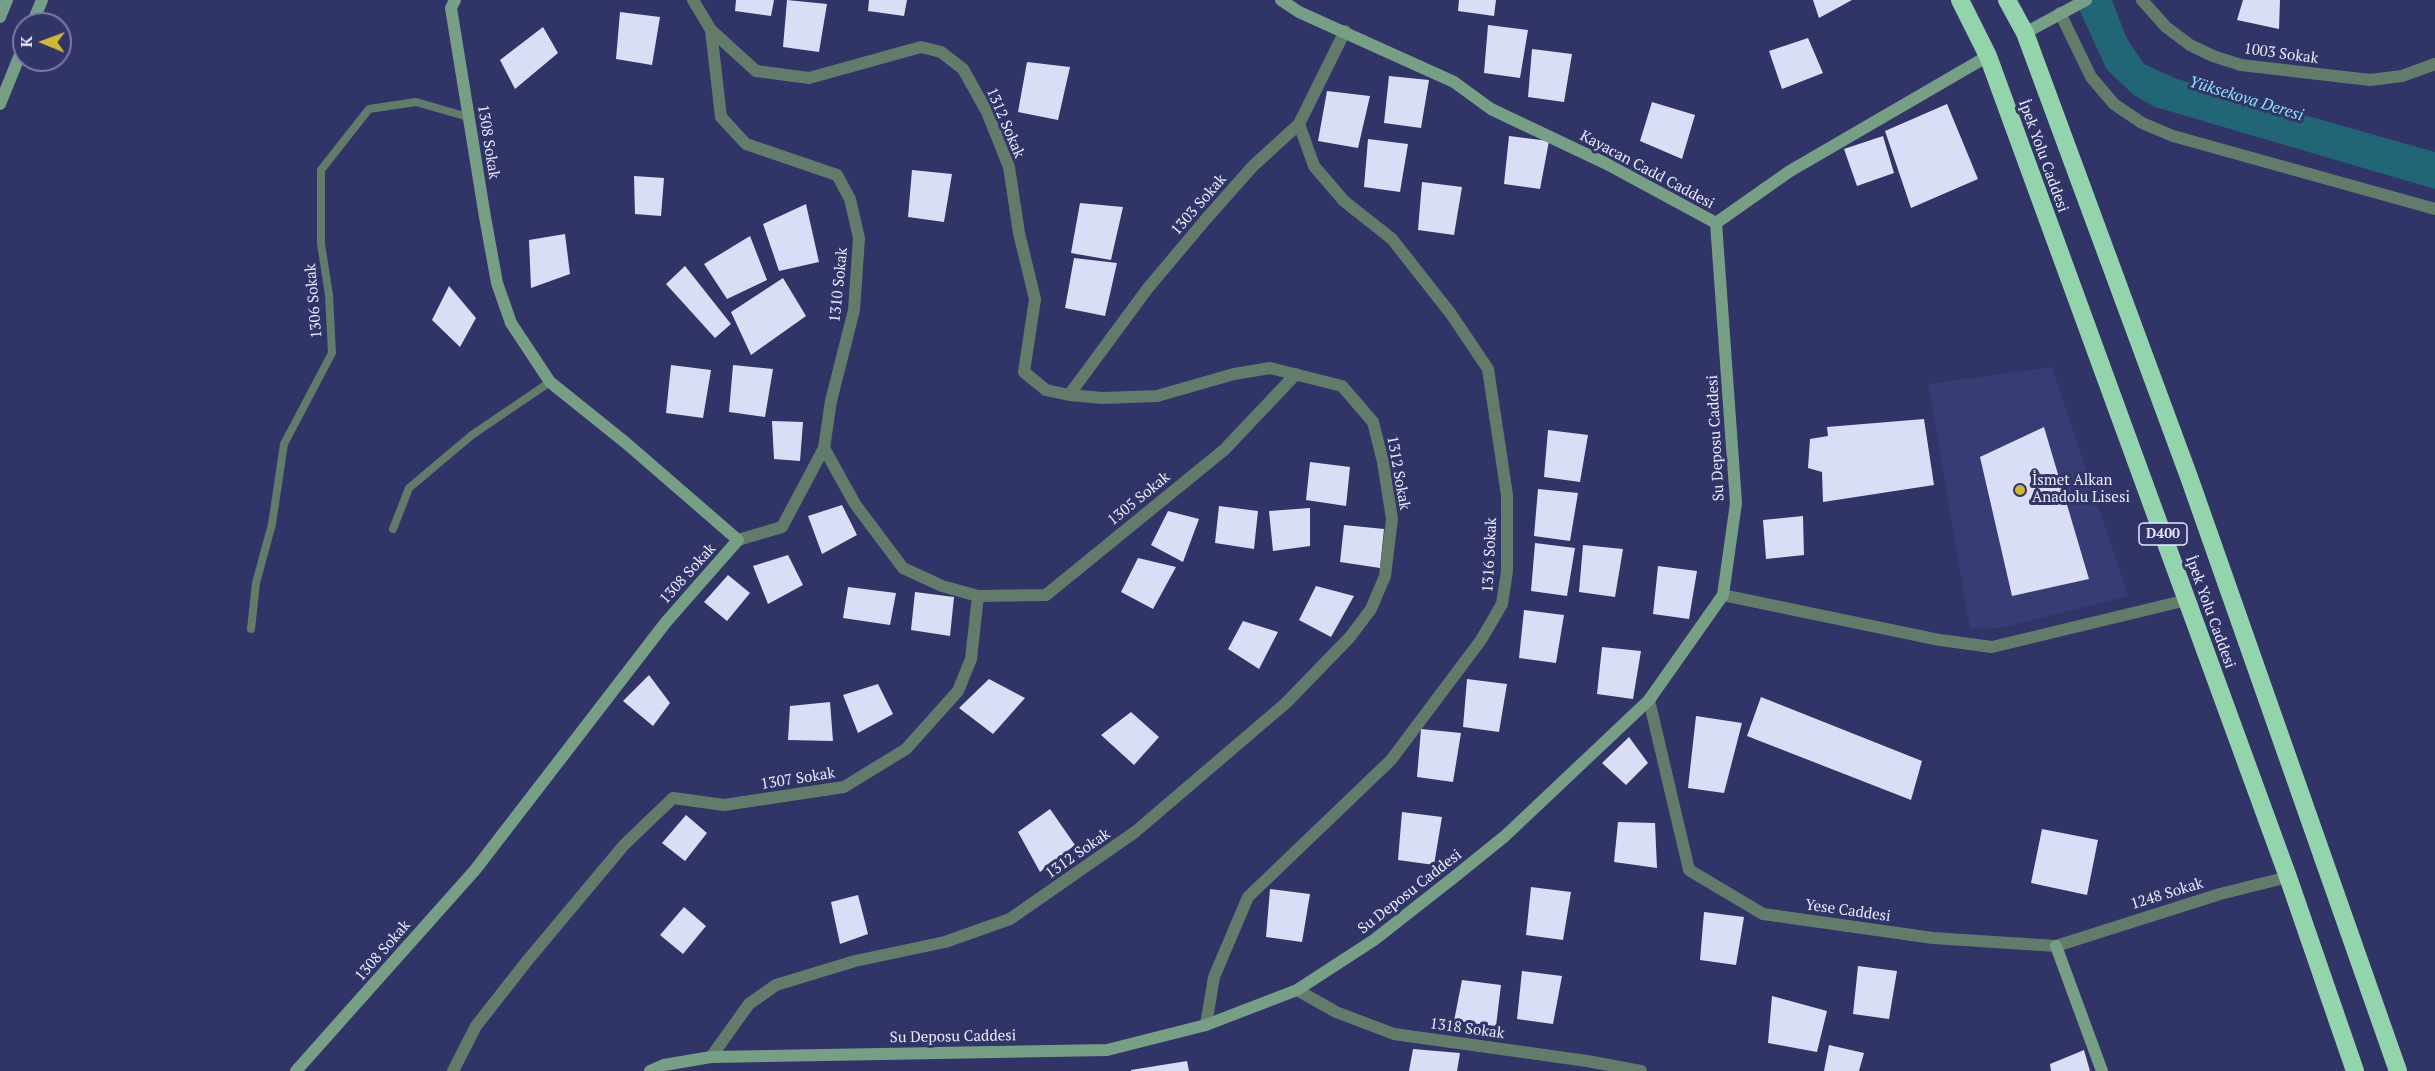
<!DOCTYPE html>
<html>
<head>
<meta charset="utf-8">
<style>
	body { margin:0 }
	#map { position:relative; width:2435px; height:1071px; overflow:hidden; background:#313466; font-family:"PT Serif",serif }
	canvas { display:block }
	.north { position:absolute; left:12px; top:12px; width:60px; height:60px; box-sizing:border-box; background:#313466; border:2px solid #7a7da2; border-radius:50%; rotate:271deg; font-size:16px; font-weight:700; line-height:24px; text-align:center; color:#e7eafd }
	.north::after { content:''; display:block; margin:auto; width:21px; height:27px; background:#d0b736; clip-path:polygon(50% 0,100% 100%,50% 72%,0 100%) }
</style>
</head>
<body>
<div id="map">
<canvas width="2435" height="1071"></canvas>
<div class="north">K</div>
</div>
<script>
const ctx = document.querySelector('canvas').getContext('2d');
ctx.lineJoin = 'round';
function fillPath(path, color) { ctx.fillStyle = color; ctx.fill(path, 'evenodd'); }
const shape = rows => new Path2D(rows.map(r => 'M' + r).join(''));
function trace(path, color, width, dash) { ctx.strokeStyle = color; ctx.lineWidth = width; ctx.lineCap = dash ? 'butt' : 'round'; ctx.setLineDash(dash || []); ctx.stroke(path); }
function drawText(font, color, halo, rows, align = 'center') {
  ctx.font = font + ' "PT Serif",serif'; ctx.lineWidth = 6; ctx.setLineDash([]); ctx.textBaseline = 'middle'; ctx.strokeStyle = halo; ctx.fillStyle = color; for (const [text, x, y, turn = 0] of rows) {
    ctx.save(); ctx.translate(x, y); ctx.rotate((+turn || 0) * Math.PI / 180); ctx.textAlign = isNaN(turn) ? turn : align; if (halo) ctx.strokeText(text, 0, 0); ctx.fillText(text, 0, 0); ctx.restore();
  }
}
const built = shape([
	[2052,367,2128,596,2000,628,1970,629,1928,384]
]);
const water = shape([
	[2075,0,2112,0,2127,39,2144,64,2177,79,2435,152,2435,189,2155,107,2135,96,2107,70]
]);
const building = shape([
	[736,0,774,0,771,16,735,11],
	[787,0,827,4,819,52,783,47],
	[869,0,907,0,904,16,868,11],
	[1459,0,1496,0,1494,16,1458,11],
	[1813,0,1852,0,1819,18],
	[2243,0,2280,0,2279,29,2237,20],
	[620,12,660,17,652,65,616,59],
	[1488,25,1528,30,1520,78,1484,73],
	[543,27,558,53,515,89,500,60],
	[1808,38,1823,73,1782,89,1769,51],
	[1532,49,1572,54,1564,102,1528,97],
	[1027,62,1070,67,1058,120,1018,112],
	[1389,76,1429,80,1421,128,1384,123],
	[1327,91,1370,96,1358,148,1318,141],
	[1652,102,1695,115,1682,159,1640,141],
	[1947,104,1978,179,1911,208,1885,131],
	[1509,136,1549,141,1540,189,1504,184],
	[1883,136,1894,173,1857,186,1844,149],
	[1368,139,1408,144,1400,192,1364,187],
	[912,170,952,174,944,222,908,217],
	[634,176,664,178,661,216,635,214],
	[1422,182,1462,187,1454,235,1418,230],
	[1080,203,1123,207,1111,260,1071,253],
	[806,204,819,262,779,271,763,224],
	[565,234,570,274,531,288,529,240],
	[750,236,767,280,727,299,704,264],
	[1074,258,1117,263,1105,316,1065,308],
	[685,266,731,324,715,338,666,284],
	[783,278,806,316,751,355,731,312],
	[449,286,476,318,460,347,432,320],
	[671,365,711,370,703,418,666,413],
	[733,365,773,369,765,417,729,412],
	[1924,419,1934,485,1823,502,1822,472,1808,468,1810,439,1828,436,1827,427],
	[772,421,803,422,800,461,774,459],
	[2044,427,2089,579,2012,596,1980,457],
	[1548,430,1588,435,1580,482,1544,477],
	[1310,462,1350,467,1346,506,1306,500],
	[1538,489,1578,493,1570,541,1534,536],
	[842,505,857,535,822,554,808,516],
	[1219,506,1258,511,1254,549,1215,543],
	[1310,508,1310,546,1273,551,1269,511],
	[1168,511,1199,519,1183,562,1151,545],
	[1803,516,1804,555,1766,559,1763,520],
	[1344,525,1384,529,1380,568,1340,562],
	[1535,543,1575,548,1567,596,1531,591],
	[1583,545,1623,549,1615,597,1579,592],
	[788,555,803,585,768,604,753,566],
	[1138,558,1176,567,1153,609,1121,592],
	[1658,566,1697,571,1689,619,1653,614],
	[728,575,750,593,727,621,704,602],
	[1316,586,1354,596,1331,637,1299,620],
	[848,587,896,593,890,625,843,618],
	[915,592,954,597,950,636,911,630],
	[1524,610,1564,615,1556,663,1519,658],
	[1243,621,1278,632,1259,669,1228,649],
	[1602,647,1641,651,1633,699,1597,694],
	[649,675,670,703,653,726,623,701],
	[989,679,1025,698,993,734,959,708],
	[1467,679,1507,684,1499,732,1463,727],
	[878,684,893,714,858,733,843,695],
	[1761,697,1922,761,1911,800,1747,736],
	[830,702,833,741,788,740,790,706],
	[1131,712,1159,737,1134,765,1101,735],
	[1696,716,1742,723,1724,793,1688,788],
	[1421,729,1461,733,1453,782,1417,777],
	[1629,737,1648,763,1626,785,1602,763],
	[1050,809,1075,845,1040,872,1018,832],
	[1402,812,1442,817,1434,865,1398,860],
	[686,815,707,833,685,861,662,843],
	[1618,822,1655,823,1657,868,1614,862],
	[2042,829,2098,840,2087,895,2031,883],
	[1531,887,1571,892,1563,940,1526,935],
	[1270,889,1310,894,1302,942,1266,937],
	[858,895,868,934,840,944,831,902],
	[684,907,706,926,683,954,660,935],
	[1704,912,1744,917,1736,965,1700,960],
	[1858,966,1897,971,1889,1019,1853,1014],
	[1522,971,1562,976,1553,1024,1517,1019],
	[1462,980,1501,985,1496,1026,1454,1021],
	[1772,996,1827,1011,1817,1052,1768,1043],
	[1829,1045,1864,1053,1859,1071,1824,1071],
	[1413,1049,1460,1053,1457,1071,1409,1071],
	[2084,1050,2090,1071,2051,1071,2050,1064],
	[1187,1061,1189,1071,1131,1071,1131,1070]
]);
const lane = shape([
	[393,529,409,488,472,435,550,382],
	[251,629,256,583,272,524,284,444,332,353,329,295,321,244,321,170,369,109,416,102,468,117]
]);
const street = shape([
	[693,0,711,30,721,117,746,144,837,175,850,199,859,238,854,310,831,401,824,448,782,527,738,540],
	[2142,0,2166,27,2190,45,2213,56,2241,65,2370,80,2402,76,2435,64],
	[2060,13,2091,77,2114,104,2142,123,2173,136,2435,209],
	[711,30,756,71,809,78,921,47,941,52,963,69,987,112,1009,167,1019,233,1035,299,1024,372,1046,390,1069,395,1103,398,1157,396,1234,374,1270,368,1342,386,1373,422,1383,462,1392,519,1385,576,1371,609,1350,637,1286,703,1135,832,1010,919,945,942,855,961,776,985,749,1004,711,1057],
	[1069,395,1148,288,1206,219,1253,166,1299,124,1345,31],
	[824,448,855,504,903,568,942,586,978,596,1046,595,1224,450,1296,374],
	[1723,595,1940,640,1992,647,2187,600],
	[1649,700,1689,870,1763,914,1933,938,2056,946,2220,894,2288,877],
	[1297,990,1336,1012,1394,1034,1587,1061,1641,1071],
	[1206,1025,1214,977,1248,897,1391,760,1481,640,1502,604,1507,571,1507,495,1488,369,1451,314,1392,239,1344,201,1314,166,1299,124],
	[453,1071,476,1026,527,961,624,845,673,798,724,805,844,787,906,749,958,691,971,659,978,596]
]);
const secondary = shape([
	[1281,0,1299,12,1454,82,1491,109,1607,164,1716,223,1790,171,1988,56],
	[0,17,7,0],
	[32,24,42,0],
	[2025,33,2086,0],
	[0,104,24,45],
	[2056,946,2102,1071],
	[296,1071,475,870,666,622,738,540,626,443,550,382,511,323,497,283,485,217,451,8,455,0],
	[650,1071,664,1065,711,1057,1107,1050,1206,1025,1297,990,1374,940,1453,878,1505,836,1649,700,1723,595,1736,503,1716,223]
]);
const highway = shape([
	[1960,0,1988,56,2288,877,2355,1071],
	[2007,0,2025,33,2189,477,2398,1071]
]);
const markers = [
	[2020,490,6,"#d0b736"]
];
const shields = [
	[2163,534,48]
];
const shieldNames = [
	["D400",2163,534]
];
const streetNames = [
	["1003 Sokak",2281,54,8],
	["1312 Sokak",1005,123,67],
	["1308 Sokak",488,142,81],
	["İpek Yolu Caddesi",2043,156,70],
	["Kayacan Cadd Caddesi",1647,170,28],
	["1303 Sokak",1199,205,-49],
	["1310 Sokak",839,285,-84],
	["1306 Sokak",314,301,-95],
	["Su Deposu Caddesi",1716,438,-93],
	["1312 Sokak",1398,473,80],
	["1305 Sokak",1139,499,-39],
	["1316 Sokak",1490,555,-87],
	["1308 Sokak",688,574,-48],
	["İpek Yolu Caddesi",2210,612,70],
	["1307 Sokak",798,779,-9],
	["1312 Sokak",1078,854,-35],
	["Su Deposu Caddesi",1410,892,-38],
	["1248 Sokak",2167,894,-17],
	["Yese Caddesi",1848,911,8],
	["1308 Sokak",383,951,-49],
	["1318 Sokak",1467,1029,8],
	["Su Deposu Caddesi",953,1037,-1]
];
const poiNames = [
	["İsmet Alkan",2032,481],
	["Anadolu Lisesi",2032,498]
];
const waterNames = [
	["Yüksekova Deresi",2246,99,17]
];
fillPath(built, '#383c75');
fillPath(water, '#216576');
fillPath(building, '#d9def6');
trace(lane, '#627b6b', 8);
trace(street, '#627b6b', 12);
trace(secondary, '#769f86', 12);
trace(highway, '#93d4ad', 18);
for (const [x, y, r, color] of markers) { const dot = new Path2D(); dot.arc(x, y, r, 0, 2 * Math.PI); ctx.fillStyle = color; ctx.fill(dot); trace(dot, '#313466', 2); }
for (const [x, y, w] of shields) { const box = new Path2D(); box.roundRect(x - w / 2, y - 11, w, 22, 4.5); ctx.fillStyle = '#313466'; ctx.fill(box); trace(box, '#e7eafd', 1.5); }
drawText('bold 14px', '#e7eafd', null, shieldNames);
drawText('15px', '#e7eafd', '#313466', streetNames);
drawText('15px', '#e7eafd', '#313466', poiNames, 'left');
drawText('italic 16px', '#8ce2fa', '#313466', waterNames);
</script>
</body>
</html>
